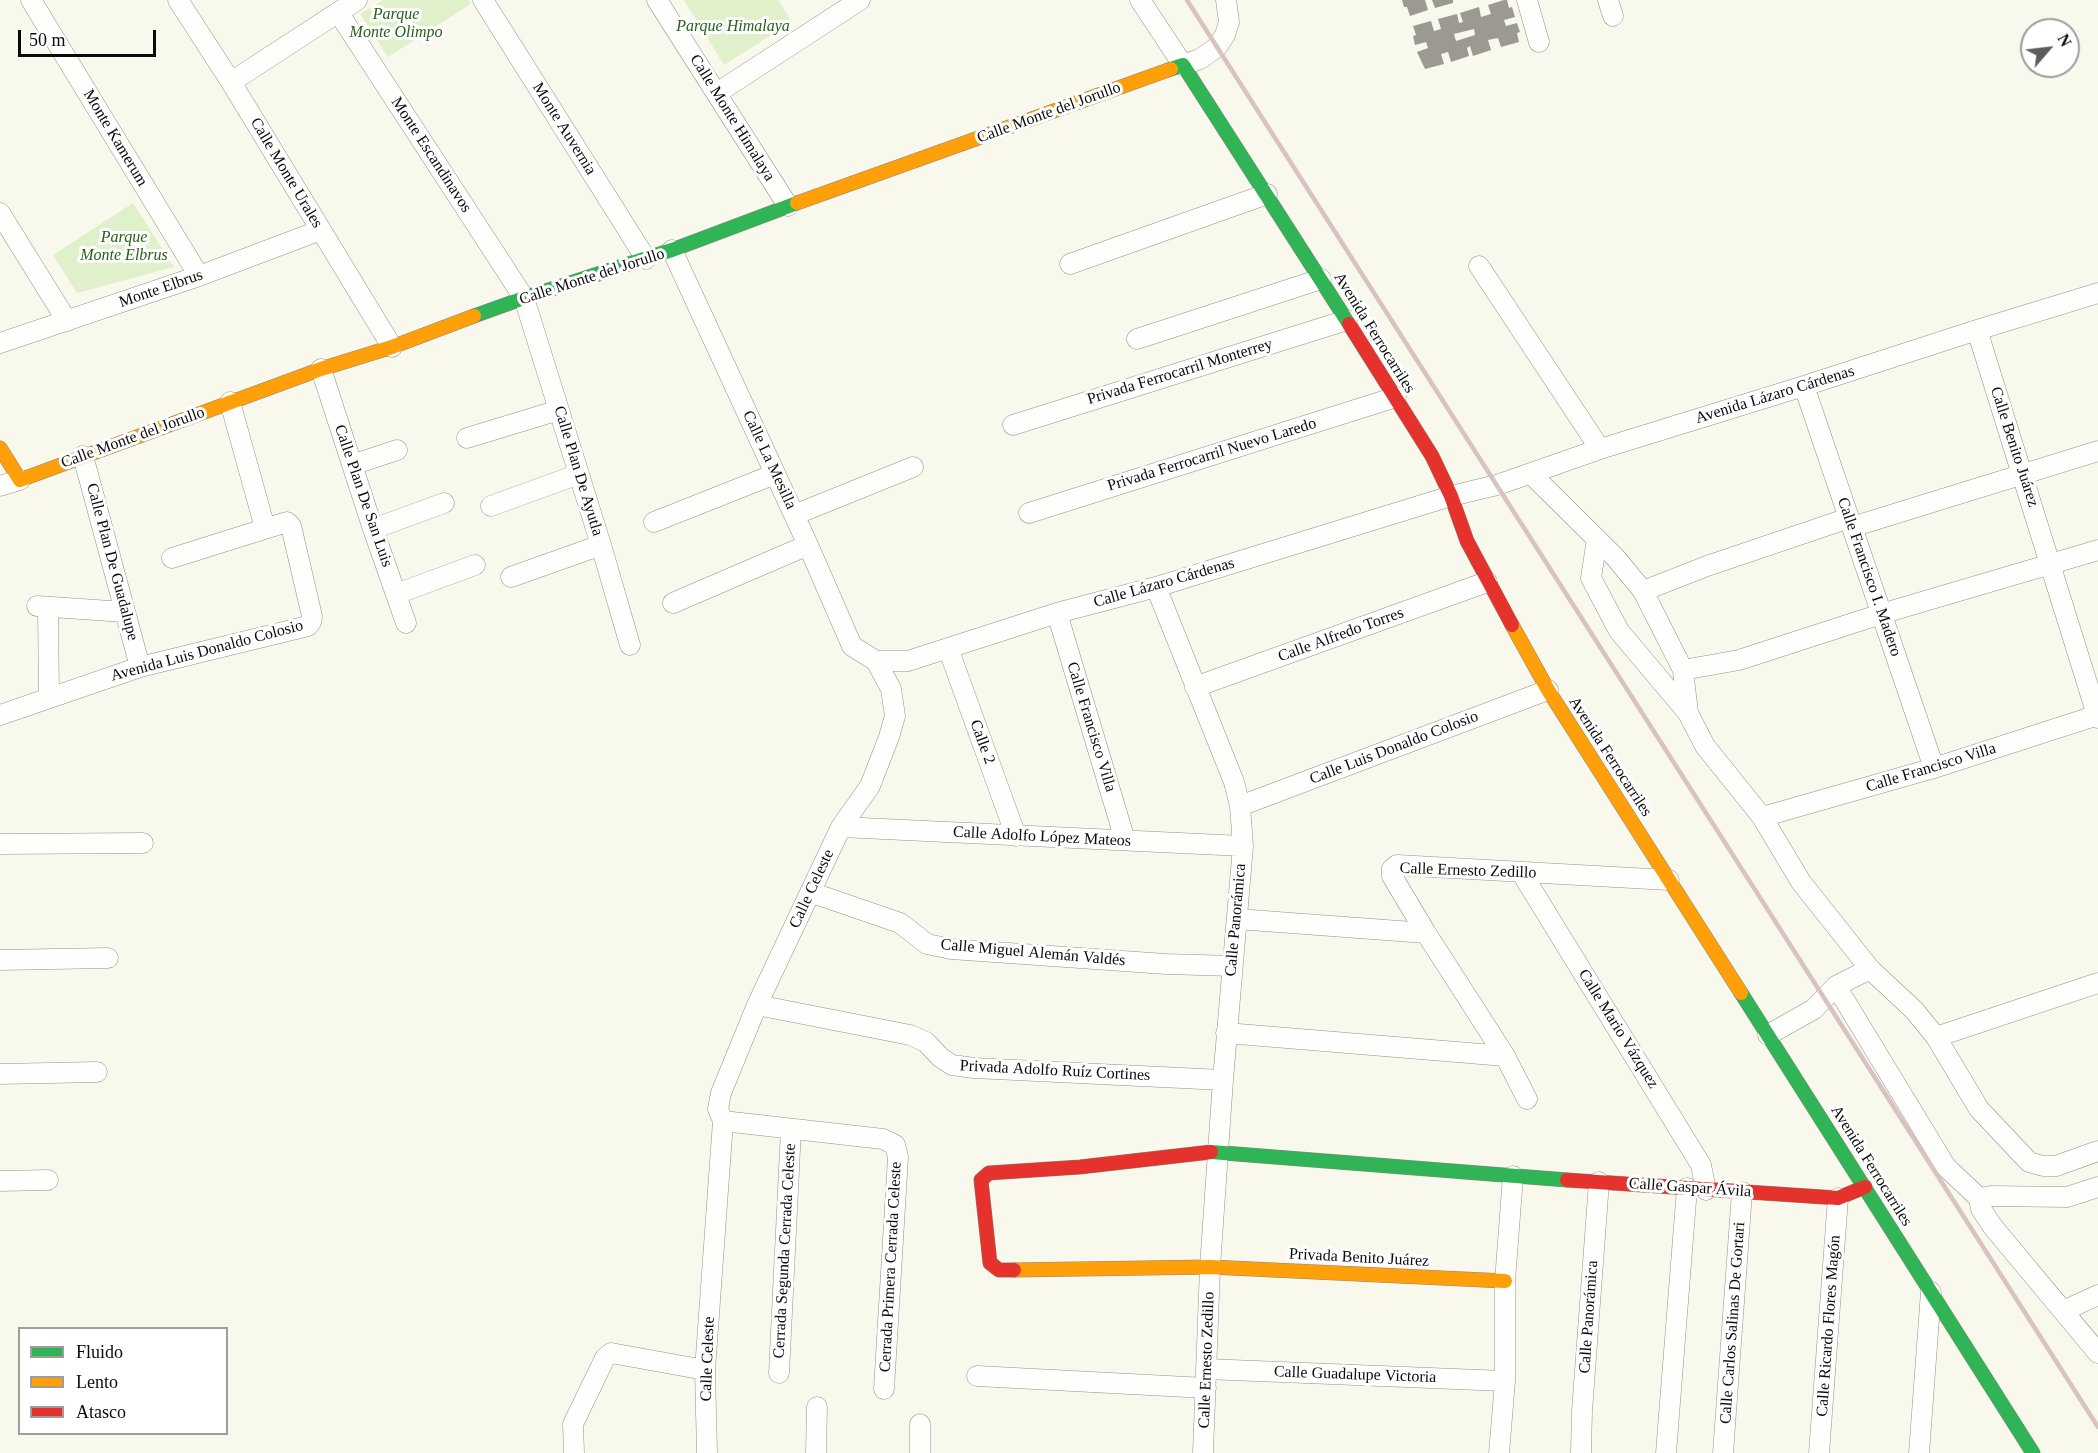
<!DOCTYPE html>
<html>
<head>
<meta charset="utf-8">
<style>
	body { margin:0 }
	#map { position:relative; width:2098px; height:1453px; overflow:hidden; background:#f9f8ec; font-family:"Times New Roman",serif }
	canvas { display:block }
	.legend { position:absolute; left:18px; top:1327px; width:210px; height:108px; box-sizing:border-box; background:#fff; border:2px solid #9d9d9d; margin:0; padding:8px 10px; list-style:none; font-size:18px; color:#0a0a0a }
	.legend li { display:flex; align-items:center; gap:12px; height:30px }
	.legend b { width:30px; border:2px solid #9d9d9d }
	.north { position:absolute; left:2020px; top:18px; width:60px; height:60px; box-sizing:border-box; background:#fff; border:2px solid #9d9d9d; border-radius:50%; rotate:62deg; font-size:16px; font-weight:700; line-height:24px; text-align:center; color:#0a0a0a }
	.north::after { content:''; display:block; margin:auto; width:21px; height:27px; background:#5e5d59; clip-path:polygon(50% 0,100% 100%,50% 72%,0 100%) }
	.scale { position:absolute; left:18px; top:30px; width:138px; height:27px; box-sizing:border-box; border:3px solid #0a0a0a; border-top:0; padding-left:8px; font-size:18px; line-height:21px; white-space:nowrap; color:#0a0a0a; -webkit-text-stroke:4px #fff; paint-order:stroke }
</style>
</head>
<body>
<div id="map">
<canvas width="2098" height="1453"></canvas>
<ul class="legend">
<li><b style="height:8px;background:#30b455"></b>Fluido</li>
<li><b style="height:8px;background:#ff9f0a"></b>Lento</li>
<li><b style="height:8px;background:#e5322d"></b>Atasco</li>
</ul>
<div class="north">N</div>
<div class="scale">50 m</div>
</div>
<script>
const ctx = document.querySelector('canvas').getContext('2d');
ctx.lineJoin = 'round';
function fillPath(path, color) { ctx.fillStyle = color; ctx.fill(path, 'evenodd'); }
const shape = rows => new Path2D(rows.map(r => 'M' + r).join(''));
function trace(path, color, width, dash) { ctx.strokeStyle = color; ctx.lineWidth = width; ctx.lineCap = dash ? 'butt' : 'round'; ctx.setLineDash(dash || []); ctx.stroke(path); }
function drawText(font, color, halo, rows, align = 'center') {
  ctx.font = font + ' "Times New Roman",serif'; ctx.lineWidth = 6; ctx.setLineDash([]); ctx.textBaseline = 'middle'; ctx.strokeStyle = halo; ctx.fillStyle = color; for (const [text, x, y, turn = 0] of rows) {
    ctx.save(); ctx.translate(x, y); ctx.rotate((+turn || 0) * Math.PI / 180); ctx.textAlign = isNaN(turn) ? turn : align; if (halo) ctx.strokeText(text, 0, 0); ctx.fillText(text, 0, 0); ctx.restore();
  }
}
const green = shape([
	[383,0,469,0,471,4,388,57,360,14],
	[684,0,778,0,792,22,724,65],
	[133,203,174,267,77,293,53,255]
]);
const building = shape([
	[1402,0,1425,0,1428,10,1410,16,1407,7,1404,7],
	[1432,0,1453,0,1453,3,1435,8],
	[1504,0,1507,0,1509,8,1512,7,1515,17,1504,20,1506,26,1517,23,1520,32,1517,33,1519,42,1501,47,1498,38,1488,40,1491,50,1473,56,1470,46,1467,48,1469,56,1451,62,1448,52,1441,54,1444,64,1425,69,1417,52,1428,48,1426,42,1415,45,1413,36,1416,35,1413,26,1431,21,1434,31,1441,29,1438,19,1457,14,1459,23,1463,22,1460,13,1479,7,1481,17,1491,14,1488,5],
	[1474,29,1475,35,1456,41,1454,34]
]);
const street = shape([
	[31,0,199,276],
	[178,0,231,82,392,347],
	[483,0,646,259],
	[657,0,788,206],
	[1140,0,1183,65,1200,59,1217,47,1225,35,1229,22,1226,0],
	[1527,0,1539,42],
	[1608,0,1613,16],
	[338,12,524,298,601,545,630,645],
	[231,82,357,0],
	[717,93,860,0],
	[0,213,67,321],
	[672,250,808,545,852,646,876,661,891,689,895,716,889,737,870,786,841,827,757,1005,721,1093,718,1109,723,1121,705,1370,707,1453],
	[1070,264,1267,194],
	[1479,266,1600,449],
	[1977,330,2098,718],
	[1137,339,1321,279],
	[0,343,199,276,321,230],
	[321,369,373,529,406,623],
	[1804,386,1934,768],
	[230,402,265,528],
	[1013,425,1347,320],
	[467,438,559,410],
	[83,456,140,667],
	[352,465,397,450],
	[1531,474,1615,557,1643,591,1683,670,1688,713,1705,746,1762,817,1801,882,1870,969,1914,1010,1936,1037,1979,1109,2029,1162,2043,1166,2056,1166,2098,1151],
	[0,486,20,480],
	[491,506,579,474],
	[1029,513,1396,397],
	[794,515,913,467],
	[654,522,775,474],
	[1852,527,2098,451],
	[373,529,444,503],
	[1597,539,1591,578,1619,631,1688,713],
	[511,577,601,545],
	[1156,587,1234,782,1240,806,1243,846,1223,1080,1210,1267,1203,1453],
	[1643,591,1707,566,1849,518],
	[396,594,475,565],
	[673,603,808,545],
	[37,606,125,612],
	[48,607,49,698],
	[1057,613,1125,840],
	[948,648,1016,836],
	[876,661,908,661,1057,613,1156,587,1451,496,1497,485,1600,449,1804,386,1977,330,2098,293],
	[1683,670,1739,660,1881,614,2098,550],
	[1195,687,1487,582],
	[0,715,140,667,308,626,311,622,312,616,291,526,287,522,172,558],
	[1240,806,1548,690],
	[1762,817,1934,768,2098,715],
	[841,827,1243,846],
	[0,844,143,843],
	[1521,872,1701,1165,1706,1190],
	[810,892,900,923,927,944,951,949,1166,964,1232,966],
	[1237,919,1426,933],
	[0,960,108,958],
	[1836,986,1946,1167,1979,1198,1981,1209,1993,1227,2098,1353],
	[757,1005,910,1035,926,1042,940,1057,952,1065,974,1068,1223,1080],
	[1226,1033,1505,1056],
	[1768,1035,1814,1009,1836,986,1870,969],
	[1936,1037,2098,983],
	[0,1074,97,1072],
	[1527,1099,1505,1056,1426,933,1392,876,1392,869,1397,865,1669,880],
	[723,1121,883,1139,895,1145,898,1157,884,1389],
	[0,1181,48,1180],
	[1979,1198,1991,1196,2067,1197,2098,1187],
	[2063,1311,2098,1295],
	[1206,1369,1505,1381],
	[779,1373,791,1129],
	[977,1376,1206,1388],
	[920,1424,920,1453],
	[574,1453,573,1424,605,1358,611,1353,705,1370],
	[816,1453,817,1407],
	[1499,1453,1505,1381,1505,1281,1513,1176],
	[1581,1453,1582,1411,1599,1182],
	[1666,1453,1687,1188],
	[1723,1453,1742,1192],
	[1819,1453,1838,1198],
	[1919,1453,1931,1292]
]);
const fast = shape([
	[1171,69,1183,65,1349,324],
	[474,316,524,298,672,250,797,203],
	[1741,993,2033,1453],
	[1211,1152,1567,1180]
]);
const slow = shape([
	[797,203,1171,69],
	[0,448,20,480,321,369,392,347,474,316],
	[1512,625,1548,690,1741,993],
	[1014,1270,1210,1267,1505,1281]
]);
const jam = shape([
	[1349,324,1432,456,1451,496,1467,541,1512,625],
	[1567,1180,1838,1198,1865,1187],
	[1014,1270,999,1270,990,1263,981,1180,989,1173,1080,1167,1211,1152]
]);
const rail = shape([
	[1187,0,2098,1427]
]);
const parkNames = [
	["Parque",396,15],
	["Monte Olimpo",396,33],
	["Parque Himalaya",733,27],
	["Parque",124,238],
	["Monte Elbrus",124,256]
];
const streetNames = [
	["Calle Monte del Jorullo",1049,113,-20],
	["Calle Monte Himalaya",732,118,58],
	["Monte Auvernia",564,129,58],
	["Monte Kamerum",115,138,59],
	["Monte Escandinavos",431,155,57],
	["Calle Monte Urales",286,173,59],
	["Calle Monte del Jorullo",592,277,-18],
	["Monte Elbrus",161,289,-19],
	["Avenida Ferrocarriles",1374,333,58],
	["Privada Ferrocarril Monterrey",1180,372,-17],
	["Avenida Lázaro Cárdenas",1775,395,-17],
	["Calle Monte del Jorullo",133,438,-20],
	["Calle Benito Juárez",2014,447,72],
	["Privada Ferrocarril Nuevo Laredo",1212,455,-17],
	["Calle La Mesilla",769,460,65],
	["Calle Plan De Ayutla",578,471,73],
	["Calle Plan De San Luis",363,496,71],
	["Calle Plan De Guadalupe",112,562,75],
	["Calle Francisco I. Madero",1869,577,71],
	["Calle Lázaro Cárdenas",1164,583,-16],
	["Calle Alfredo Torres",1341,635,-20],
	["Avenida Luis Donaldo Colosio",207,651,-15],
	["Calle Francisco Villa",1091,727,73],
	["Calle 2",982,742,70],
	["Calle Luis Donaldo Colosio",1394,748,-21],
	["Avenida Ferrocarriles",1610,757,57],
	["Calle Francisco Villa",1931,768,-17],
	["Calle Adolfo López Mateos",1042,837,3],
	["Calle Ernesto Zedillo",1468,871,2],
	["Calle Celeste",812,889,-65],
	["Calle Panorámica",1236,920,-85],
	["Calle Miguel Alemán Valdés",1033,953,5],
	["Calle Mario Vázquez",1618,1029,58],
	["Privada Adolfo Ruíz Cortines",1055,1071,3],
	["Avenida Ferrocarriles",1871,1166,58],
	["Calle Gaspar Ávila",1690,1188,4],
	["Cerrada Segunda Cerrada Celeste",785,1251,-87],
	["Privada Benito Juárez",1359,1258,3],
	["Cerrada Primera Cerrada Celeste",891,1267,-87],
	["Calle Panorámica",1589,1317,-86],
	["Calle Carlos Salinas De Gortari",1733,1323,-86],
	["Calle Ricardo Flores Magón",1829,1326,-86],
	["Calle Celeste",708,1359,-88],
	["Calle Ernesto Zedillo",1207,1360,-88],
	["Calle Guadalupe Victoria",1355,1375,2]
];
fillPath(green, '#e0f0cb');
fillPath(building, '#9c9993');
trace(street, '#92918c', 21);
trace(fast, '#888882', 15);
trace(slow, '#888882', 15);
trace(jam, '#888882', 15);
trace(street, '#fefefc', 20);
trace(fast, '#30b455', 14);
trace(slow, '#ff9f0a', 14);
trace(jam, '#e5322d', 14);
trace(rail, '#d6c3c2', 4.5);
drawText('italic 16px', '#246219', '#fff', parkNames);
drawText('16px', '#0a0a0a', '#fff', streetNames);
</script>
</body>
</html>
